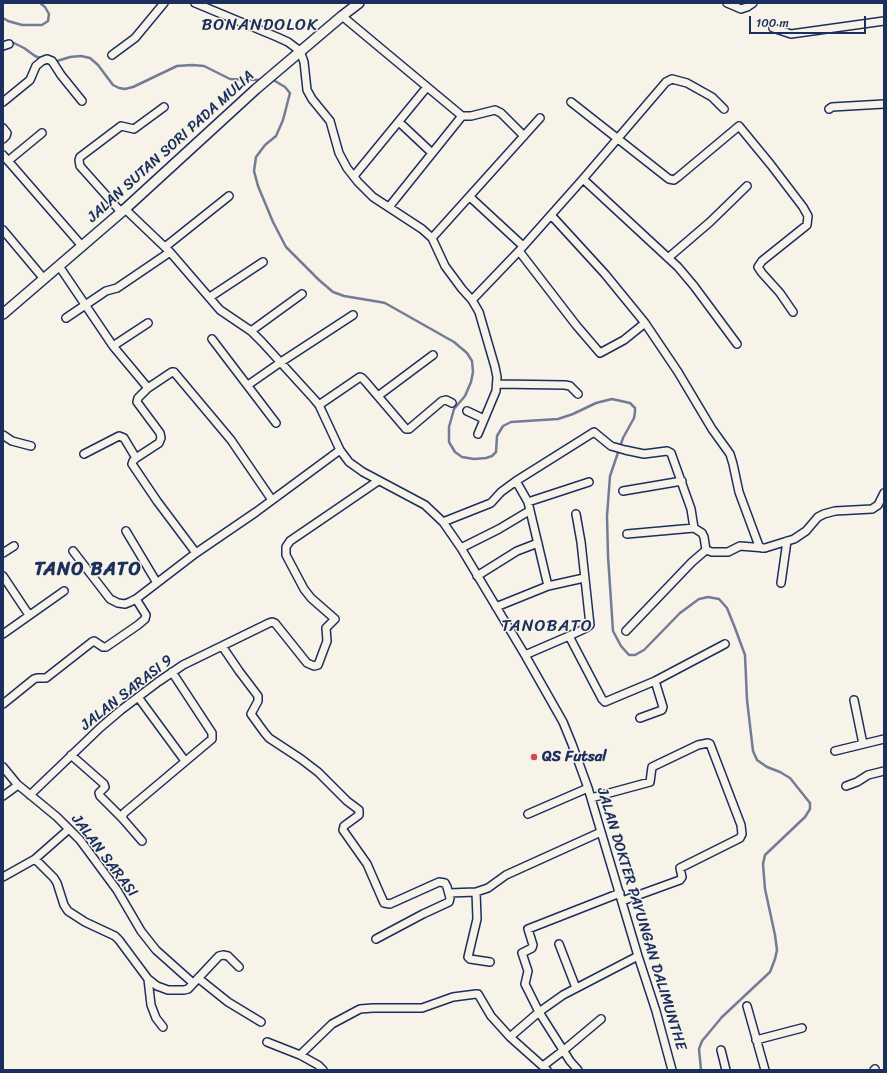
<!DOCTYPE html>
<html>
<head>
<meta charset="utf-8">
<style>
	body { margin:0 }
	#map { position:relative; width:887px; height:1073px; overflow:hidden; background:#f7f3e8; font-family:Sriracha,sans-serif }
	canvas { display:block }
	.frame { position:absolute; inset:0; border:4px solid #1b2f5e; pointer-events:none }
	.scale { position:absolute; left:749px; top:16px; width:117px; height:18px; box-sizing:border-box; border:2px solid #1b2f5e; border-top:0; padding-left:5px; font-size:12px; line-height:14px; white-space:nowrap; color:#1b2f5e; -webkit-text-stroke:3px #f7f3e8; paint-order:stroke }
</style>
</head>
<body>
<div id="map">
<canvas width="887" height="1073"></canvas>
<div class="frame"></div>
<div class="scale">100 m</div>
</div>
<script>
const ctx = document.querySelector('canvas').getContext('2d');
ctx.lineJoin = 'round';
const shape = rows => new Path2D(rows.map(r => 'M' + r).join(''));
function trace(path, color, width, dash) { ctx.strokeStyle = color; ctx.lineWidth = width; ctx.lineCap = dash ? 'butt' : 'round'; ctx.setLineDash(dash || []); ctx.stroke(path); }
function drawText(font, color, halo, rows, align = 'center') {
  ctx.font = font + ' Sriracha,sans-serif'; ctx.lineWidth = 3; ctx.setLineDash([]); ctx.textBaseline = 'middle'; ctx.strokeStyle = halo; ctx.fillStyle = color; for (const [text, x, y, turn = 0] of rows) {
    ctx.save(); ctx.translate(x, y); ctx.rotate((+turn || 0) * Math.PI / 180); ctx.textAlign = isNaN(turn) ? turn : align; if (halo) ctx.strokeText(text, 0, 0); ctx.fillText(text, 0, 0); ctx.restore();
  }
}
const stream = shape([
	[3,18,8,21,22,25,42,25,48,21,49,14,45,7,40,3],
	[3,42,14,43,24,48,35,56,42,59],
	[54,62,70,57,81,56,90,58,98,65,113,85,119,88,125,89,133,87,177,66,192,65,204,66,230,79,261,80],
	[270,80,275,81,285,87,290,93,283,120,276,136,265,145,256,157,254,171,258,186,273,222,286,247,319,280,333,292,344,296,380,302,385,303,454,342,467,353,472,361,473,372,471,382,465,396,454,409,449,427,449,442,455,452,462,457,474,459,486,458,492,456,496,452,497,436,503,426,511,422,558,419,573,414,596,403,612,399,630,403,635,408,635,412,634,418,623,438,610,476,607,516,608,556,613,631,621,646,629,655,635,655,644,650,680,613,699,599,708,597,719,599,727,608,735,628,745,655,747,700,753,751,757,760,767,767,780,772,790,778,810,803,810,809,805,817,765,855,763,864,765,889,775,935,777,950,775,959,770,972,722,1017,702,1041,699,1049,701,1070]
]);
const minor = shape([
	[195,3,277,37,288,42,300,51,304,62,307,90,312,99,330,121,339,153,347,168,358,182,373,197,422,229,432,238,445,266,462,289,472,300,479,312,495,367,497,377,496,391,478,434],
	[727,3,741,9,747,7,753,3],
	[342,16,462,116,471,116,495,110,501,113,524,136],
	[773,28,791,34,884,21],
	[3,46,9,44],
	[112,55,135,38,164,3],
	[3,102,30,80,36,66,42,61,47,59,52,61,61,75,82,101],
	[571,102,669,179,674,180,678,177,739,126,771,165,803,207,808,216,807,225,762,261,758,267,762,273,780,293,793,312],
	[829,109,832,107,884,104],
	[399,122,432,153],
	[3,128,7,133,6,136,3,139],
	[3,155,82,246],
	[8,161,42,133],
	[354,176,427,87],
	[583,179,678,267,694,286,737,344],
	[470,197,523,246],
	[389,207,462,116],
	[125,209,170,252,220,310,251,331,262,342,314,399,319,405,340,450,349,462,363,472,425,505,443,522,461,548,525,655,563,722,572,744,588,788,638,956,656,1011,672,1070],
	[121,212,80,166,79,160,80,157,121,126,134,129,164,107],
	[551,215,605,274,645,323,678,372,712,429,730,454,733,464,739,492,759,546,762,548],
	[3,230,44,279],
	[432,238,540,118],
	[165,247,229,196],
	[519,251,576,325,600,353,624,340,645,323],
	[668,258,710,222,747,186],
	[59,266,113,346,148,388],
	[210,297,263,262],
	[472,300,519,251,583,179,666,82,672,79,687,83,712,97,724,109],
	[66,318,106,291,117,288,170,252],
	[251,331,302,294],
	[212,339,276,423],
	[113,346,148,323],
	[497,384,565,385,570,386,578,394],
	[248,385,281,362,353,315],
	[378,396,433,355],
	[319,405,360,377,362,378,365,381,406,429,409,429,442,401,446,400,452,403],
	[467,411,484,419],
	[3,435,12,441,31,446],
	[84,454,119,436,124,438,136,458],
	[516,481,528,502,548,586],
	[623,491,682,481],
	[528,502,589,482],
	[443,522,491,503,501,492,516,481,594,432,611,446,625,450,644,454,667,451,671,453,691,509,694,528],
	[126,531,157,583],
	[627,534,694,528,702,533,704,537,706,550],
	[461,548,499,529,529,511],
	[706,550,712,552,728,552,740,546,765,548,794,539,806,531,818,517,824,514,835,511,872,509,878,505,884,493],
	[73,551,110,599,118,603,125,604,130,602,136,599,196,553,256,512,340,450],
	[3,553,14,546],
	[196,553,157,501,132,464,133,461,136,458,159,443,161,438,160,433,137,402,138,398,148,388,172,372,174,372,231,440,272,500],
	[3,576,29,615],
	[477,576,517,551,538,543],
	[781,583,787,541],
	[496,607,548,586,584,578],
	[626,631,692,562,706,550],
	[3,634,64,591],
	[569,636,602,699,605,702,655,681,725,644],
	[222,646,239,671,258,696,258,701,251,714,264,732,269,738,301,759,318,772,347,801,359,810,359,815,344,826,343,830,367,864,384,903,390,904,439,882,445,883,447,887,450,898,449,902,423,914,376,939],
	[525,655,569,636,586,628,590,625,581,542,576,514],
	[138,697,185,761],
	[854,700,863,744],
	[3,704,34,679,37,678,46,678,92,642,94,641,103,647,106,647,138,625,145,619,146,615,136,599],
	[640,718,662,710,663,707,655,681],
	[835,751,884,739],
	[71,755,104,784,105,787,99,793,100,796,122,818,142,841],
	[3,767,17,784,57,817,80,840,117,890,141,931,156,950,193,983],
	[846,786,857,782,868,775,884,771],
	[30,795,101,727,121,710,158,682,183,665,269,623,272,622,275,623,307,663,314,666,318,665,327,641,326,628,335,619,311,598,304,589,286,555,286,547,290,541,378,481],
	[3,796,18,785],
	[591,798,650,782,652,767,698,745,708,743,710,744,741,825,742,834,740,838,680,868,682,877,680,880,622,901],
	[528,814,588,788],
	[122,818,124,813,212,739,212,733,172,672],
	[35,859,54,878,57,883,64,905,68,911,85,922,115,936,119,940,148,979,157,986,168,990,184,990,188,989,219,956,223,955,228,956,239,967],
	[3,877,35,859,69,829],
	[476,892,477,919,468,957,470,959,490,962],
	[449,893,476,892,488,888,506,875,601,832],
	[559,944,576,988],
	[198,978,228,1002,261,1022],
	[148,979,151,1005,156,1018,163,1027],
	[747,1006,765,1070],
	[756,1040,802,1028],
	[267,1042,300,1055,318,1065,323,1070],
	[721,1050,726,1070],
	[300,1055,332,1024,360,1009,373,1008,422,1008,453,997,476,994,478,994,491,1016,510,1037],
	[543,1066,564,1050,601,1019],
	[547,1070,510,1037,539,1012,525,984,528,971,522,953,532,948,533,945,528,929,620,893],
	[578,1070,570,1061,539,1012,563,995,638,956],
	[874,1070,875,1069]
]);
const tertiary = shape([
	[3,314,125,209,256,89,342,16,359,3]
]);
const markers = [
	[534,757,4,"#d1495b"]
];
const streetNames = [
	["JALAN SUTAN SORI PADA MULIA",171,147,-42],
	["JALAN SARASI 9",127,693,-38],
	["JALAN SARASI",104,856,53],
	["JALAN DOKTER PAYUNGAN DALIMUNTHE",641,919,73]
];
const poiNames = [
	["QS Futsal",542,757]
];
const quarterNames = [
	["BONANDOLOK",260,26],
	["TANOBATO",547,627]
];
const districtNames = [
	["TANO BATO",88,570]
];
trace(stream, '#727c95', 2.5);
trace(minor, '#1b2f5e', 10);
trace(tertiary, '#1b2f5e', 12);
trace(minor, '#f7f3e8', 7);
trace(tertiary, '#f7f3e8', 9);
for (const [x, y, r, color] of markers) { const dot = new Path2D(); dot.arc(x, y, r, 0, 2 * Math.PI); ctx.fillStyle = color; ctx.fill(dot); trace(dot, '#f7f3e8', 1.5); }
drawText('15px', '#1b2f5e', '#f7f3e8', streetNames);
drawText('bold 15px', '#1b2f5e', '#f7f3e8', poiNames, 'left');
ctx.letterSpacing = '1px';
drawText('17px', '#1b2f5e', '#f7f3e8', quarterNames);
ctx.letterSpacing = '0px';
ctx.letterSpacing = '1px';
drawText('bold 19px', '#1b2f5e', '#f7f3e8', districtNames);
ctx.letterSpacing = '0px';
</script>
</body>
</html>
